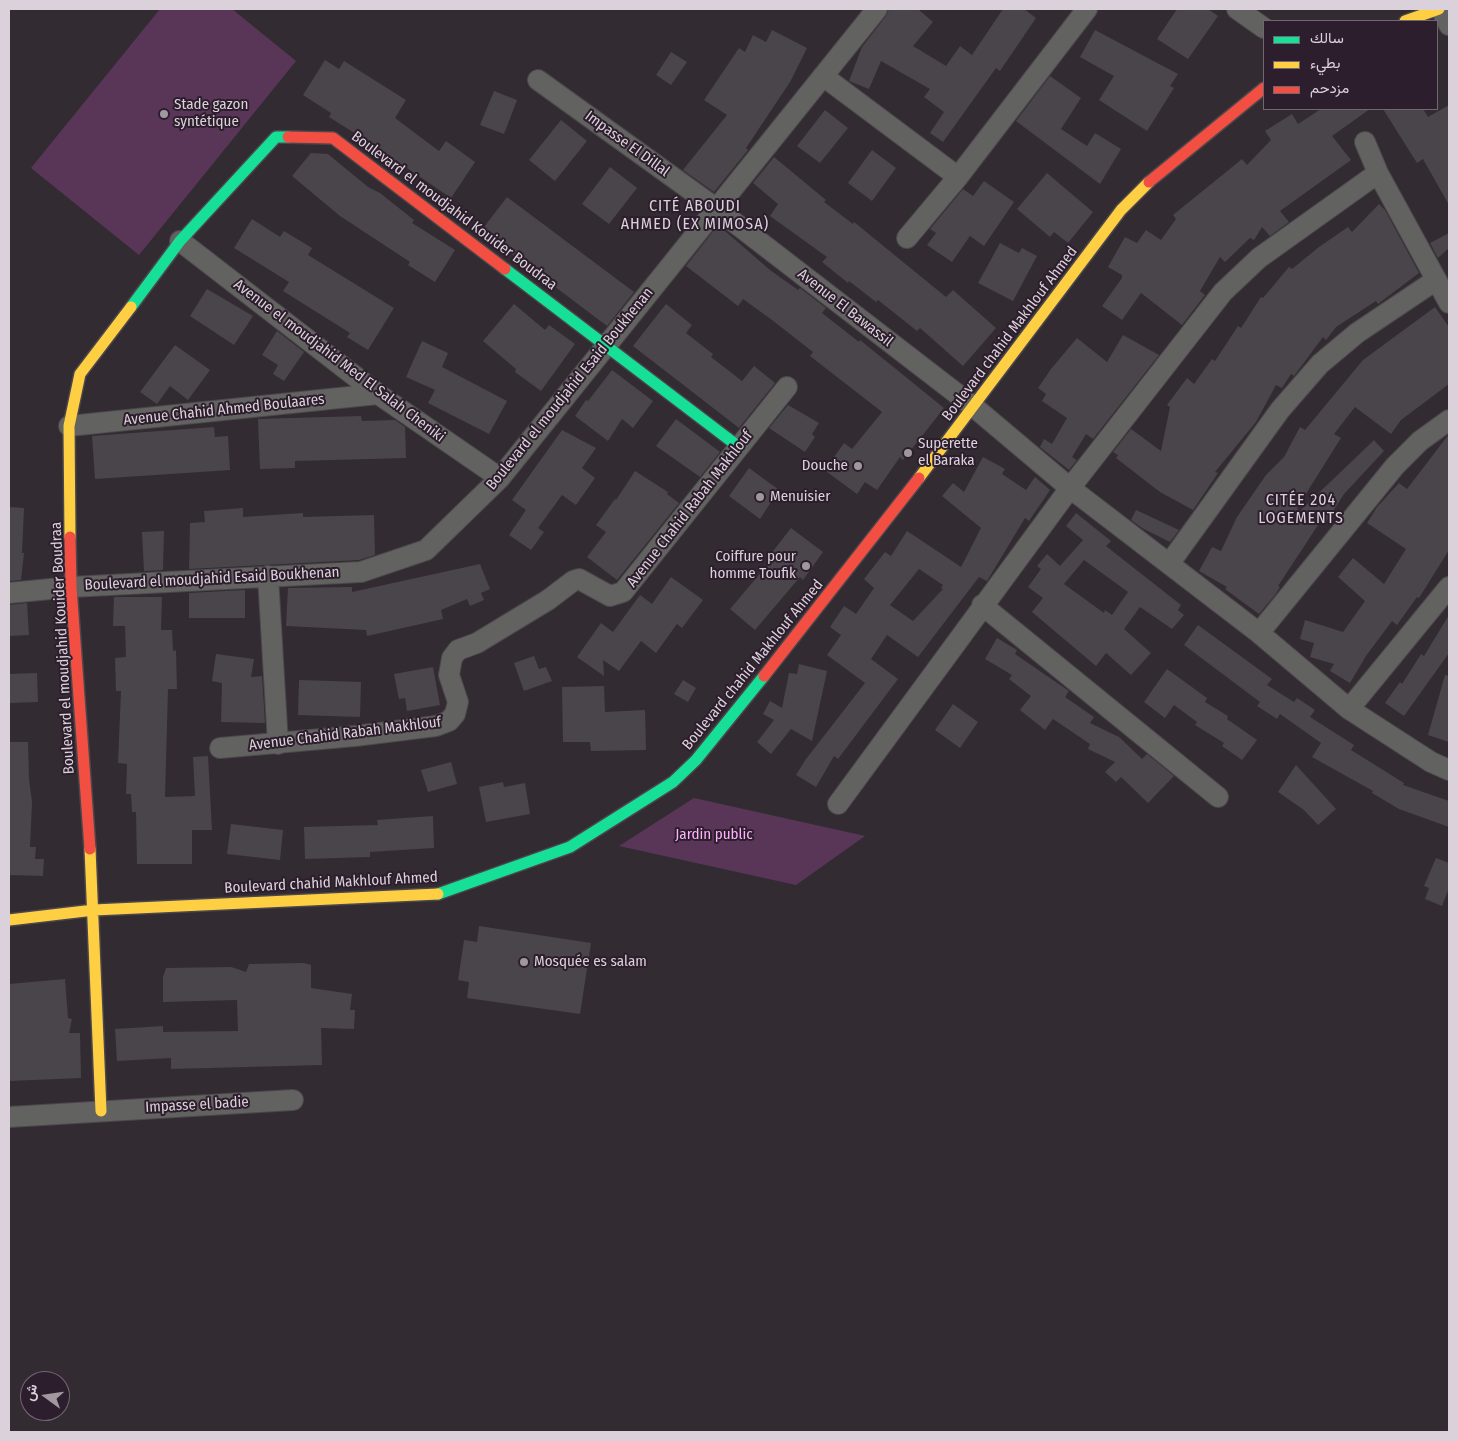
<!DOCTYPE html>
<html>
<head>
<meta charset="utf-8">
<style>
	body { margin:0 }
	#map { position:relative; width:1458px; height:1441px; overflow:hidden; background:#322c32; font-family:"Fira Sans Condensed",Vazirmatn,sans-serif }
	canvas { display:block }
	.frame { position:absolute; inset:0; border:10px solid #dbd1da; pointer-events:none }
	.legend { position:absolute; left:1263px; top:20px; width:175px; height:90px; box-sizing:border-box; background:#2c1e2c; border:1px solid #726672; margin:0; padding:6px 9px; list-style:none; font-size:15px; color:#dbd1da }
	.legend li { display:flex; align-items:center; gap:10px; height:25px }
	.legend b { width:25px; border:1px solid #726672 }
	.north { position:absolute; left:20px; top:1371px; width:50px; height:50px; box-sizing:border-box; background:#2c1e2c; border:1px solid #726672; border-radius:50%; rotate:284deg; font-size:14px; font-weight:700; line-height:20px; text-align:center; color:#dbd1da }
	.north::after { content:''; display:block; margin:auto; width:18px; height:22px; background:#a0979f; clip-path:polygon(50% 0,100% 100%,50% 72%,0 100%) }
</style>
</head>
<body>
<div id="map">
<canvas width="1458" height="1441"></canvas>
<div class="frame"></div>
<ul class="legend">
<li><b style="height:6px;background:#16e098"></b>سالك</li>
<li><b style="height:6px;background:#ffcf43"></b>بطيء</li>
<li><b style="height:6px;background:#f24e42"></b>مزدحم</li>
</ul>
<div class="north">ش</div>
</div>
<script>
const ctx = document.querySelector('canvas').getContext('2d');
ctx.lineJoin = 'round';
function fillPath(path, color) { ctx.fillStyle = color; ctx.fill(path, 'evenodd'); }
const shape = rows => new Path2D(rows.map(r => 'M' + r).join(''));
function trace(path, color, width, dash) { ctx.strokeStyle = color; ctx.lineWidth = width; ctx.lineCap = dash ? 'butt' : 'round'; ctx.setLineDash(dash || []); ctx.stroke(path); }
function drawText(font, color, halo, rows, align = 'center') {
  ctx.font = font + ' "Fira Sans Condensed",sans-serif'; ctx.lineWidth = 4; ctx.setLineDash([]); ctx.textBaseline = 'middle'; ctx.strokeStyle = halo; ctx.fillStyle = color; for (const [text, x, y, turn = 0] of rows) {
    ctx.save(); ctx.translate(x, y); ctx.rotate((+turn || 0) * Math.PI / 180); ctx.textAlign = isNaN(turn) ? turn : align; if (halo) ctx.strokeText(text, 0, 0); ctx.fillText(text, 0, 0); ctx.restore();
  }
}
const green = shape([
	[160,9,232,9,296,61,139,255,31,168],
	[694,798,865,836,796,885,619,846]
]);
const building = shape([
	[889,9,918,9,933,22,913,46,946,66,960,46,972,55,1003,9,1024,9,1036,18,1000,71,996,68,943,142,930,133,944,112,924,97,930,89,881,61,869,89,849,81,862,47,886,16],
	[1177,9,1208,9,1218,16,1188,59,1157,39],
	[772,30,807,48,790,82,746,148,748,150,714,192,683,170,727,115,704,100,739,48,745,52,753,35,766,42],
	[1095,30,1178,74,1170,86,1174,88,1147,131,1099,100,1114,76,1080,57],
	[671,52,687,62,671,85,656,75],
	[325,60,339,69,344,61,406,100,395,118,439,151,446,141,475,162,451,198,407,168,405,169,364,139,329,117,331,113,303,95],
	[1050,76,1081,98,1061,129,1087,146,1095,133,1121,149,1100,184,1016,121],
	[494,91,517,100,504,134,480,125],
	[1449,105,1449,205,1423,159,1417,163,1383,109,1423,109,1428,117],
	[1321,109,1370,109,1332,136,1351,160,1280,211,1289,222,1270,236,1262,227,1254,240,1250,238,1225,262,1220,257,1200,291,1205,295,1182,325,1141,293,1122,320,1102,306,1122,278,1122,275,1108,267,1125,237,1137,243,1146,230,1161,240,1176,219,1173,215,1242,159,1247,165,1271,140,1265,131,1292,114,1298,124],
	[825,110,848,128,820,163,797,146],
	[561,120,587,141,555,181,529,160],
	[872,150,896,168,872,201,848,183],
	[311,153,328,154,368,187,380,193,414,220,412,223,455,250,435,282,408,265,410,262,340,216,292,176],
	[774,157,826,200,824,202,853,224,854,222,946,297,953,290,996,328,963,366,920,328,917,331,878,300,876,302,849,281,848,283,822,262,827,257,770,216,778,204,753,183],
	[610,167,637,188,609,224,582,204],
	[1047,173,1093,212,1068,243,1054,232,1050,237,1017,209],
	[984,181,1014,202,984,246,970,236,952,262,927,245,936,233,930,229,963,189,973,196],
	[507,197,634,292,607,326,481,231],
	[1379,204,1385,210,1419,273,1378,304,1376,301,1336,327,1326,340,1323,337,1294,376,1291,374,1282,388,1276,385,1256,422,1215,472,1218,473,1193,510,1160,492,1116,458,1118,455,1113,452,1131,429,1161,451,1170,407,1167,405,1187,378,1194,384,1212,359,1215,361,1238,326,1241,328,1261,297,1263,298,1289,267,1292,269,1319,247,1348,227,1352,232],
	[252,219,280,237,284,231,312,248,308,255,394,308,368,350,347,337,350,333,283,291,289,282,234,248],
	[718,225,770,270,798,290,800,288,826,308,822,313,859,342,860,340,944,408,903,460,900,457,877,490,865,482,857,494,827,472,827,467,844,443,852,449,882,412,810,356,813,352,772,320,743,299,738,306,686,266],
	[1449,233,1449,248,1438,258,1430,243],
	[1000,243,1019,253,1022,248,1037,256,1013,301,978,283],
	[207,289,253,316,234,345,190,316],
	[514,304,545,330,549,325,575,344,541,391,515,372,516,369,483,341],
	[666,304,692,325,686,333,713,354,711,357,742,381,754,366,775,383,739,428,633,346],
	[1435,307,1449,327,1449,384,1401,420,1391,434,1355,407,1334,434,1341,438,1297,508,1300,511,1374,440,1384,451,1344,494,1326,522,1322,519,1278,586,1280,587,1275,595,1259,614,1225,589,1227,587,1199,571,1212,547,1221,551,1237,517,1266,475,1284,457,1300,427,1305,430,1363,360],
	[277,331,304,352,284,381,273,374,278,365,262,355],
	[1123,335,1159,355,1093,439,1086,434,1072,457,1077,460,1069,470,1040,447,1044,439,1052,444,1067,418,1042,401,1046,394,1038,388,1051,369,1077,338,1107,362],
	[422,341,448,353,442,367,507,401,489,434,428,403,435,390,406,377],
	[175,345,210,370,188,400,170,386,157,404,140,392],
	[612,370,653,401,633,428,622,419,608,441,575,416,586,400,588,401],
	[788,405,819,423,812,434,815,437,805,452,769,428],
	[361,416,362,421,395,420,405,427,406,458,295,461,295,468,260,469,258,419],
	[676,419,720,452,700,477,656,446],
	[214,427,215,437,228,436,230,470,95,479,92,436],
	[562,430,596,448,582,468,595,478,576,505,562,495,538,528,544,532,531,550,509,535,526,510,512,500],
	[1449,434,1449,550,1419,598,1417,597,1397,625,1392,621,1366,656,1350,683,1330,671,1334,664,1310,657,1314,643,1300,639,1305,620,1343,632,1365,601,1338,577,1353,558,1384,584,1406,549,1367,523,1377,507,1399,483,1407,489],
	[983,457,1005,469,1002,474,1026,490,1035,477,1050,490,1029,521,1025,518,987,581,979,577,918,657,887,635,871,659,898,679,838,759,834,756,816,787,796,775,806,759,865,683,827,655,841,635,830,627,844,606,856,614,874,588,864,579,885,552,891,556,907,531,961,567,981,528,942,496,953,483,964,492],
	[919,569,943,585,941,588,943,589,913,621,890,605],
	[749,468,779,490,760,519,729,496],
	[635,471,668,492,667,494,679,503,617,580,587,557,606,532,596,525,615,499,616,500],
	[9,507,24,508,22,553,24,553,21,580,9,581],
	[243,508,243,517,303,513,303,517,374,515,375,555,359,560,189,569,190,523,205,522,204,511],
	[1136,510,1179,530,1170,542,1142,528,1131,520],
	[1076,513,1111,541,1106,546,1181,605,1178,610,1184,615,1172,629,1140,607,1124,629,1151,653,1131,675,1106,653,1096,666,1032,612,1043,598,1028,587,1041,569,1037,566,1047,554,1060,566,1083,540,1066,526],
	[1084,560,1128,592,1112,615,1105,610,1104,613,1064,584],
	[791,528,823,552,803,580,800,577,755,630,730,609,774,557,770,555],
	[164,531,163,570,144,571,142,532],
	[480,564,490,589,481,593,484,600,470,606,467,599,441,610,443,619,367,636,366,630,286,626,288,588,352,587,352,592],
	[671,577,703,600,682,628,677,624,656,653,641,641,619,671,603,660,604,676,577,657,601,623,613,632,640,595,652,604],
	[245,590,245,618,189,618,189,593],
	[114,597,162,597,161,630,172,630,173,651,176,650,177,689,168,689,165,797,195,796,193,757,208,756,212,830,192,830,192,864,137,864,136,812,132,812,131,794,126,794,127,764,118,763,121,691,116,691,115,658,126,657,125,626,113,626],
	[27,603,29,635,9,636,9,605],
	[1449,615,1449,653,1404,716,1385,703,1400,682,1402,684,1421,654,1424,656],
	[1198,625,1272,679,1267,685,1294,702,1297,698,1315,710,1310,717,1354,745,1351,750,1404,783,1403,785,1449,801,1449,827,1399,809,1372,793,1373,791,1312,757,1321,743,1280,714,1277,719,1257,706,1260,702,1184,645],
	[997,638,1017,650,1015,654,1069,691,1065,697,1094,717,1090,723,1119,737,1142,759,1147,754,1174,776,1148,803,1121,777,1116,782,1105,772,1115,762,1088,749,1090,744,1053,719,1045,730,1020,710,1031,696,1009,679,1012,675,985,659],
	[216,654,254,659,251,677,262,676,265,723,221,722,222,683,212,681],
	[534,656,539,669,546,667,552,681,524,691,514,663],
	[799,664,827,671,812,741,791,729,771,754,757,742,774,720,763,714,770,701,782,708,789,673,797,674],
	[433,667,440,705,407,711,405,698,399,699,394,674],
	[1167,669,1207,698,1205,702,1228,716,1227,719,1257,740,1242,760,1222,746,1224,743,1195,725,1197,722,1174,705,1165,718,1144,702],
	[37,673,38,702,9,703,9,674],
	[1445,675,1449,676,1449,742,1428,735],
	[299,680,361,682,360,717,298,715],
	[683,680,696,688,688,702,674,694],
	[604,686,605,712,645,710,646,750,591,751,590,742,563,742,562,687],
	[953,704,978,722,960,748,935,730],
	[9,742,28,742,29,779,32,802,30,847,36,847,35,859,44,859,43,876,9,875],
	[451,762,457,784,428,792,421,770],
	[1296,765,1336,809,1318,825,1304,810,1278,792],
	[503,782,504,787,525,783,530,814,486,822,479,787],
	[433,816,434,848,370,852,370,857,305,859,304,827,378,825,377,820],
	[231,824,283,830,280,860,227,854],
	[1436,858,1449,863,1449,888,1442,906,1425,899,1429,888,1424,886],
	[479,926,591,943,580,1014,467,998,469,982,458,980,464,940,477,942],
	[304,963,311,965,311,988,352,994,350,1010,355,1010,354,1029,321,1028,322,1065,171,1069,171,1058,117,1061,115,1029,163,1026,163,1032,238,1031,237,1000,163,1002,163,977,166,968,231,967,246,972,249,964],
	[65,979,68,1018,72,1019,69,1033,80,1033,81,1078,9,1081,9,984]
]);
const street = shape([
	[1237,9,1264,28],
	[1441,9,1449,25],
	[823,76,958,177,1087,9],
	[538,80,717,209,974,407,1070,488,1259,633,1349,709,1431,762,1449,770],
	[1365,142,1378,173,1449,303],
	[907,238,958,177],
	[180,241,378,394,500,478],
	[69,426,378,394],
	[1169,564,1280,410,1320,364,1357,333,1436,280],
	[268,576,278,744],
	[9,593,71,587,361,572,426,550,500,478,877,9],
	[982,605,1218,797],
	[1259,633,1395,466,1420,441,1449,420],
	[1349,709,1449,587],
	[220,748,355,736,436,726,449,721,455,714,458,702,449,675,452,658,458,650,477,643,548,600,573,581,579,579,610,596,623,592,787,387],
	[838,804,1070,488,1223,292,1259,258,1378,173],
	[9,1117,293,1100]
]);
const fast = shape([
	[505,269,739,447],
	[131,307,180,241,276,137,288,137],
	[438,894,570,847,673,782,696,760,764,676]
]);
const slow = shape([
	[1405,21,1439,9],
	[919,478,1121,210,1149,182],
	[70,537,69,426,80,374,131,307],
	[90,849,101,1111],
	[9,920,94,910,438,894]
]);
const jam = shape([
	[288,137,333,138,505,269],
	[1149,182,1264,88],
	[70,537,71,587,90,849],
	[764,676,919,478]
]);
const markers = [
	[164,114,5,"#a0979f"],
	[908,453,5,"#a0979f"],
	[858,466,5,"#a0979f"],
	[760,497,5,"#a0979f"],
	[806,566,5,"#a0979f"],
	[524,962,5,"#a0979f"]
];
const poiNames = [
	["Stade gazon",174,105],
	["syntétique",174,122],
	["Superette",918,444],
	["el Baraka",918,461],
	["Douche",848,466,"right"],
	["Menuisier",770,497],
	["Coiffure pour",796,557,"right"],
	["homme Toufik",796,574,"right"],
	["Mosquée es salam",534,962]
];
const streetNames = [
	["Impasse El Dillal",627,144,36],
	["Boulevard el moudjahid Kouider Boudraa",454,211,37],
	["Avenue El Bawassil",845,308,38],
	["Boulevard chahid Makhlouf Ahmed",1010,334,-53],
	["Avenue el moudjahid Med El Salah Cheniki",339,361,37],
	["Boulevard el moudjahid Esaid Boukhenan",570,389,-51],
	["Avenue Chahid Ahmed Boulaares",224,410,-6],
	["Avenue Chahid Rabah Makhlouf",690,509,-52],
	["Boulevard el moudjahid Esaid Boukhenan",212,579,-3],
	["Boulevard el moudjahid Kouider Boudraa",63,648,-93],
	["Boulevard chahid Makhlouf Ahmed",753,665,-51],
	["Avenue Chahid Rabah Makhlouf",345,734,-7],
	["Boulevard chahid Makhlouf Ahmed",331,883,-3],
	["Impasse el badie",197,1105,-3]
];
const parkNames = [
	["Jardin public",714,835]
];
const neighbourhoodNames = [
	["CITÉ ABOUDI",695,207],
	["AHMED (EX MIMOSA)",695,225],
	["CITÉE 204",1301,501],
	["LOGEMENTS",1301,519]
];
fillPath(green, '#593658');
fillPath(building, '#4a454a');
trace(street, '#4c474c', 22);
trace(fast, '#4c474c', 14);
trace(slow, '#4c474c', 14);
trace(jam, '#4c474c', 14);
trace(street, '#626260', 20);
trace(fast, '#16e098', 11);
trace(slow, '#ffcf43', 11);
trace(jam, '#f24e42', 11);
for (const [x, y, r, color] of markers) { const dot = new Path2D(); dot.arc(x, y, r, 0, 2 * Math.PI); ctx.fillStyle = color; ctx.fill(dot); trace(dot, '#2c1e2c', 2); }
drawText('15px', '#dbd1da', '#2c1e2c', poiNames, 'left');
drawText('15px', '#dbd1da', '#2c1e2c', streetNames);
drawText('15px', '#feb1fd', '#2c1e2c', parkNames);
ctx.letterSpacing = '1px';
drawText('16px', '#dbd1da', '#2c1e2c', neighbourhoodNames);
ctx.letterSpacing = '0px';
</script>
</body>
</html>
